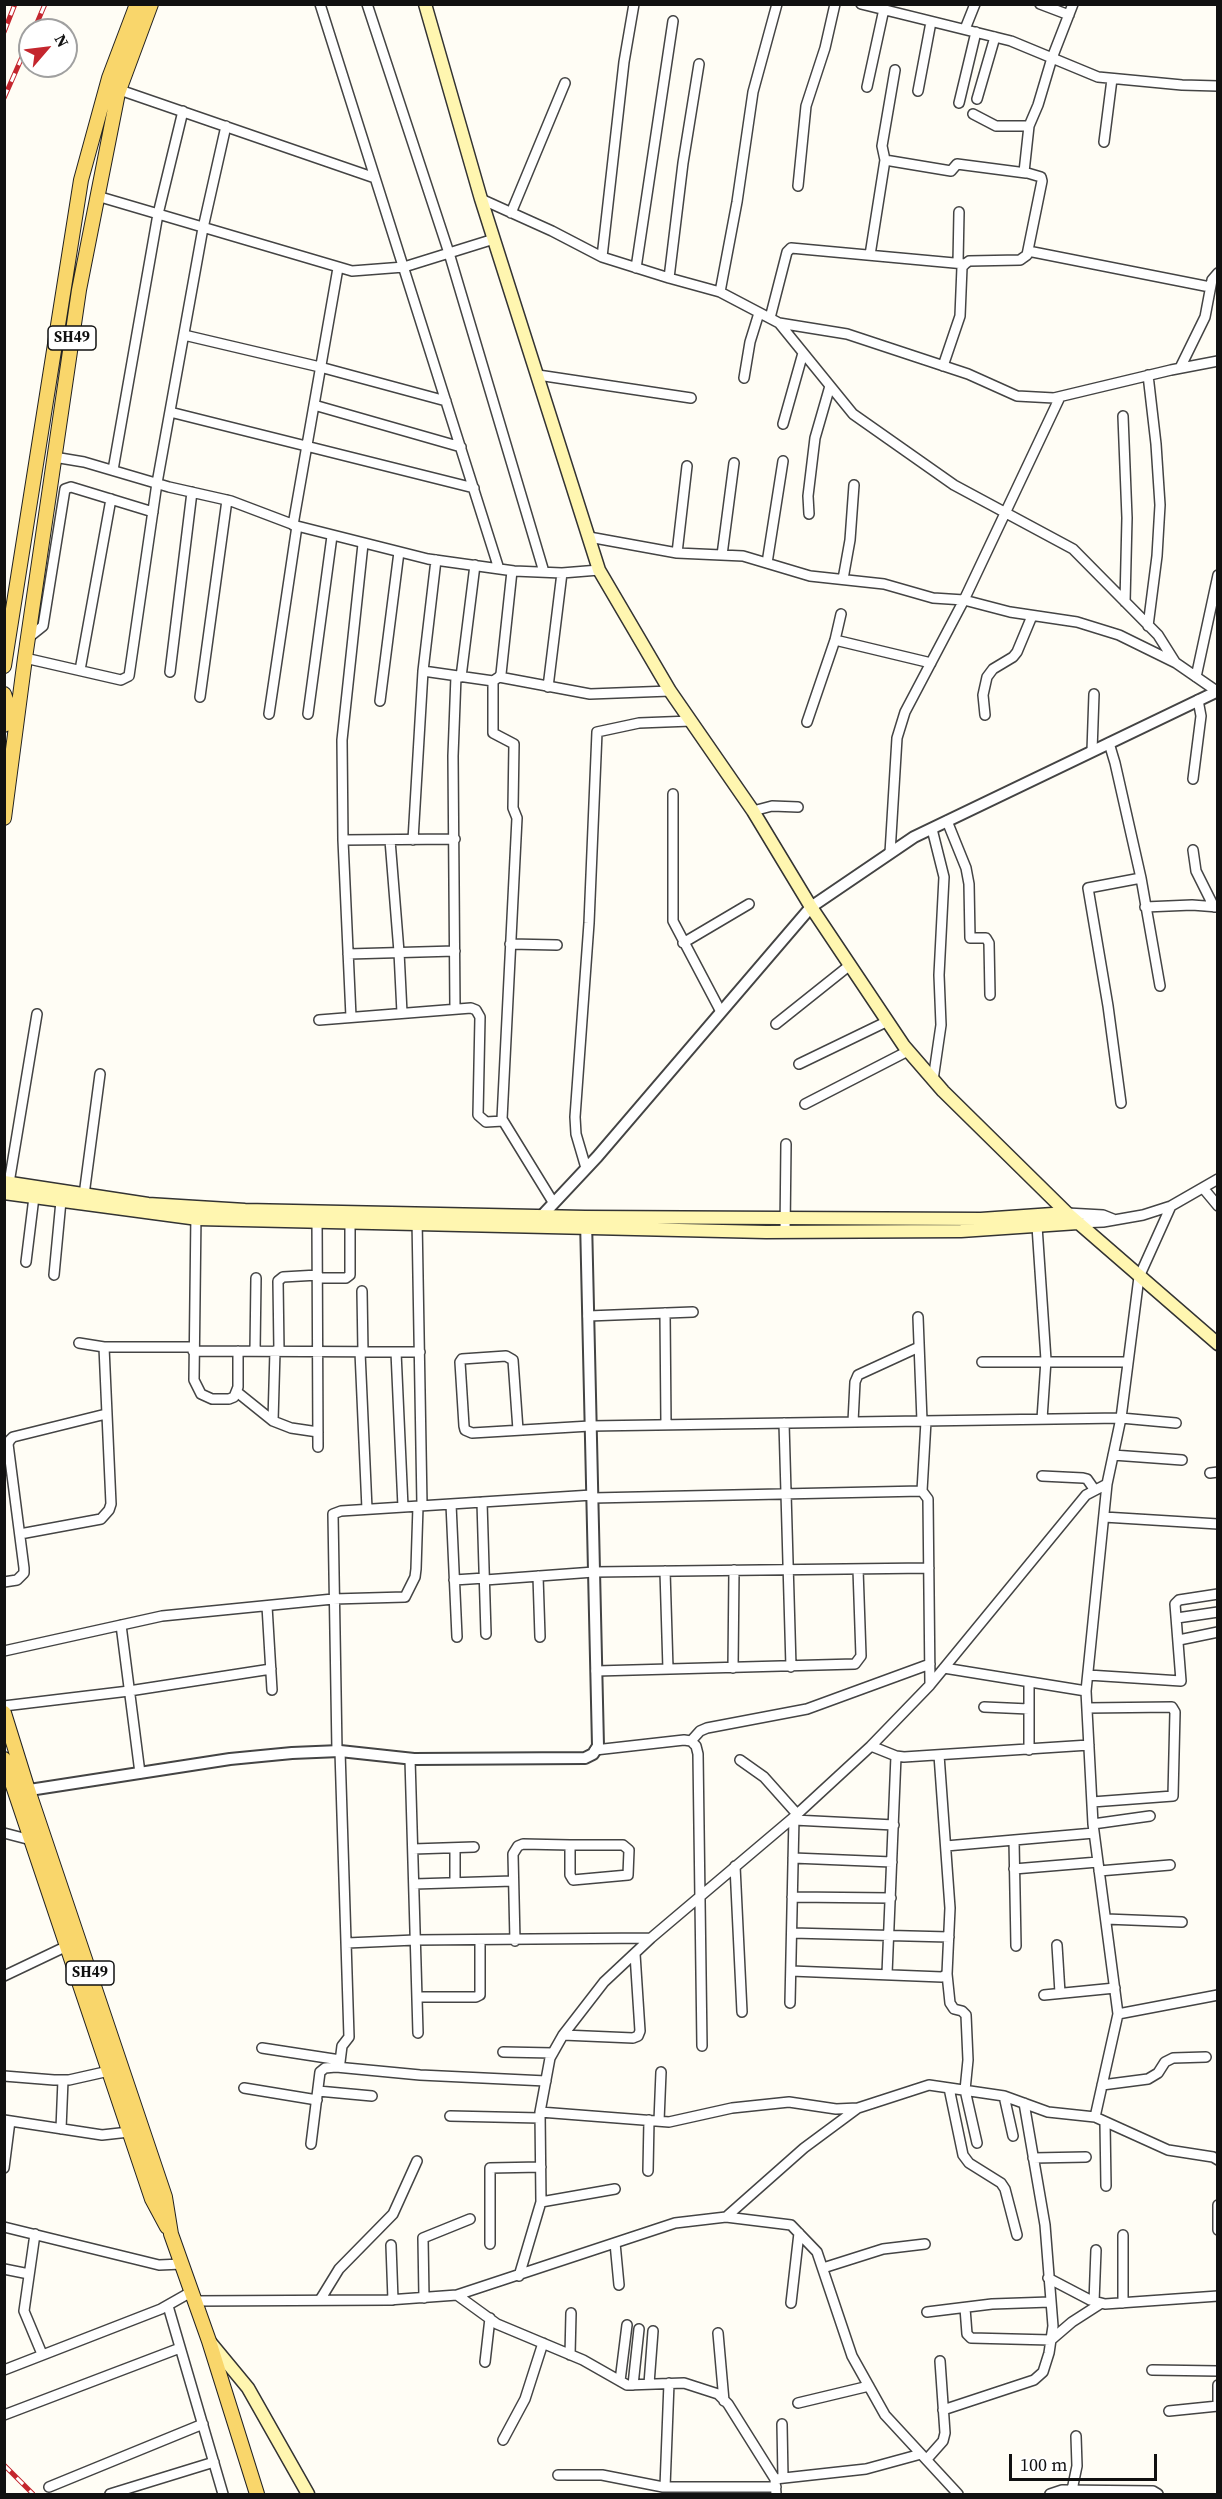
<!DOCTYPE html>
<html>
<head>
<meta charset="utf-8">
<style>
	body { margin:0 }
	#map { position:relative; width:1222px; height:2499px; overflow:hidden; background:#fffdf5; font-family:"Source Serif 4",serif }
	canvas { display:block }
	.frame { position:absolute; inset:0; border:6px solid #111; pointer-events:none }
	.north { position:absolute; left:18px; top:18px; width:60px; height:60px; box-sizing:border-box; background:#fff; border:2px solid #a0a0a0; border-radius:50%; rotate:62deg; font-size:16px; font-weight:700; line-height:24px; text-align:center; color:#111 }
	.north::after { content:''; display:block; margin:auto; width:21px; height:27px; background:#c4262e; clip-path:polygon(50% 0,100% 100%,50% 72%,0 100%) }
	.scale { position:absolute; left:1009px; top:2454px; width:148px; height:27px; box-sizing:border-box; border:3px solid #111; border-top:0; padding-left:8px; font-size:18px; line-height:21px; white-space:nowrap; color:#111; -webkit-text-stroke:4px #fff; paint-order:stroke }
</style>
</head>
<body>
<div id="map">
<canvas width="1222" height="2499"></canvas>
<div class="frame"></div>
<div class="north">N</div>
<div class="scale">100 m</div>
</div>
<script>
const ctx = document.querySelector('canvas').getContext('2d');
ctx.lineJoin = 'round';
const shape = rows => new Path2D(rows.map(r => 'M' + r).join(''));
function trace(path, color, width, dash) { ctx.strokeStyle = color; ctx.lineWidth = width; ctx.lineCap = dash ? 'butt' : 'round'; ctx.setLineDash(dash || []); ctx.stroke(path); }
function drawText(font, color, halo, rows, align = 'center') {
  ctx.font = font + ' "Source Serif 4",serif'; ctx.lineWidth = 6; ctx.setLineDash([]); ctx.textBaseline = 'middle'; ctx.strokeStyle = halo; ctx.fillStyle = color; for (const [text, x, y, turn = 0] of rows) {
    ctx.save(); ctx.translate(x, y); ctx.rotate((+turn || 0) * Math.PI / 180); ctx.textAlign = isNaN(turn) ? turn : align; if (halo) ctx.strokeText(text, 0, 0); ctx.fillText(text, 0, 0); ctx.restore();
  }
}
const minor = shape([
	[320,4,499,569],
	[367,4,449,253,544,572],
	[861,4,1011,41,1098,77,1182,85,1218,86],
	[1040,4,1069,15],
	[965,29,975,4],
	[867,87,884,9],
	[114,88,375,178],
	[918,91,931,22],
	[977,99,995,37],
	[959,103,976,32],
	[973,114,996,126,1029,126],
	[1104,142,1112,79],
	[885,160,951,171,957,164,1026,173],
	[798,186,806,106,825,48,835,4],
	[97,196,352,271,404,267,494,239],
	[481,199,552,231,602,257,669,278,720,292,779,323,847,334,968,374,1017,396,1054,398,1171,370,1218,361],
	[511,213,565,83],
	[1028,251,1210,287],
	[870,255,885,160,882,146,895,70],
	[602,257,624,62,634,4],
	[958,263,959,212],
	[636,268,673,21],
	[669,278,683,163,699,64],
	[720,292,737,202,753,92,777,4],
	[770,318,787,252,791,248,965,264],
	[779,323,853,414,954,485,1073,549,1158,635,1175,662],
	[184,335,320,367,446,401],
	[943,366,960,316,962,267,965,264,969,261,1020,260,1027,255,1042,181,1041,177,1024,172,1029,126,1038,105,1052,58,1073,4],
	[1180,368,1205,317,1212,280,1218,273],
	[538,375,691,398],
	[1148,375,1156,444,1160,505,1157,556,1148,626],
	[744,378,750,342,759,313],
	[314,405,461,447],
	[170,412,474,488],
	[1123,416,1127,518,1125,602],
	[783,424,803,353],
	[54,457,84,462,169,487,231,501,297,526,428,559,514,571,562,573,599,570],
	[113,470,158,214,183,111],
	[809,514,808,496,815,438,830,386],
	[293,525,338,268],
	[589,537,677,553,743,556,810,576,884,584,933,598,964,600,1010,612,1077,622,1119,635,1176,663,1218,692],
	[677,553,687,466],
	[722,555,734,463],
	[767,563,783,461],
	[843,579,850,540,854,485],
	[28,638,43,626,65,489,71,487,153,512],
	[835,640,931,663],
	[25,658,121,680,129,676,157,483,203,228,226,126],
	[80,670,111,499],
	[423,671,493,681,499,677,501,674,512,571],
	[170,672,192,492],
	[461,677,475,565],
	[499,677,590,694,670,691],
	[1196,677,1218,575],
	[493,681,493,733,514,744,513,808,517,818,502,1119,553,1202],
	[548,687,562,573],
	[200,697,227,500],
	[380,701,399,552],
	[269,714,297,526],
	[308,714,332,536],
	[985,715,983,695,987,677,993,669,1013,657,1017,652,1032,616],
	[807,722,835,640,841,614],
	[1109,743,1115,763,1141,878,1160,986],
	[1092,751,1094,694],
	[1193,779,1201,716,1198,700],
	[673,794,673,921,721,1012],
	[753,811,772,806,798,807],
	[947,821,966,868,969,884,970,938,986,938,989,943,990,995],
	[932,829,944,877,939,975,941,1025,933,1080],
	[343,840,455,839],
	[390,840,399,952,402,1013],
	[413,840,423,671,436,560],
	[1193,850,1196,871,1214,907],
	[890,853,897,738,905,712,964,600,1060,397],
	[1145,907,1192,905,1218,907],
	[683,943,749,904],
	[510,944,557,945],
	[348,954,455,951],
	[455,1009,453,756,456,676],
	[351,1017,343,840,342,740,363,544],
	[319,1020,471,1008,476,1010,480,1017,478,1115,486,1122,503,1121],
	[776,1024,850,965],
	[799,1064,888,1021],
	[1121,1103,1108,1006,1088,888,1141,878],
	[805,1104,908,1051],
	[586,1168,576,1134,575,1117,589,923,597,732,639,723,691,721],
	[9,1183,37,1014],
	[1203,1188,1218,1206],
	[84,1195,100,1074],
	[196,1213,194,1380,201,1394,212,1399,229,1399,234,1397,238,1387,238,1351],
	[1067,1213,1103,1215,1113,1219],
	[317,1217,318,1447],
	[417,1219,422,1505],
	[1078,1223,1103,1222,1143,1215,1171,1206,1218,1179],
	[1037,1226,1046,1360,1042,1419],
	[785,1232,786,1144],
	[26,1262,34,1197],
	[54,1275,61,1201],
	[318,1278,346,1278,350,1275,350,1221],
	[362,1291,363,1352],
	[665,1313,666,1425],
	[588,1316,693,1312],
	[918,1317,922,1421],
	[79,1343,104,1347,193,1347],
	[193,1351,420,1352],
	[255,1351,256,1278],
	[279,1351,278,1281,283,1277,318,1275],
	[360,1352,367,1509],
	[396,1352,403,1507],
	[982,1362,1128,1362],
	[237,1392,273,1421,291,1428,318,1432],
	[273,1421,275,1351],
	[853,1422,855,1382,858,1375,919,1347],
	[784,1423,791,1667],
	[518,1430,513,1360,506,1356,462,1359,460,1362,464,1426,465,1430,472,1433,590,1426,1121,1418,1176,1423],
	[1113,1455,1182,1460],
	[1210,1473,1218,1472],
	[1042,1476,1083,1478,1087,1479,1094,1489],
	[922,1491,926,1421],
	[592,1498,922,1491,928,1499,930,1685],
	[482,1502,486,1634],
	[451,1504,457,1637],
	[1104,1517,1218,1524],
	[20,1534,101,1519,109,1510,111,1504,104,1347],
	[665,1571,668,1669],
	[538,1576,540,1637],
	[454,1580,485,1578],
	[485,1580,594,1572,929,1568],
	[4,1582,17,1580,24,1573,24,1568,8,1444,10,1440,13,1437,106,1414],
	[267,1606,272,1690],
	[1177,1618,1218,1612],
	[121,1625,140,1773],
	[1179,1640,1218,1632],
	[4,1651,162,1616,333,1599,405,1597,415,1577,416,1569,418,1506],
	[733,1668,734,1570],
	[944,1668,1086,1691],
	[596,1671,855,1664,861,1656,858,1569],
	[1088,1675,1181,1681,1175,1604,1179,1600,1218,1594],
	[1029,1682,1029,1750],
	[4,1706,129,1691,271,1669],
	[984,1707,1029,1709],
	[1087,1708,1172,1707,1175,1712,1173,1796,1092,1802],
	[691,1741,700,1731,707,1728,807,1709,930,1664],
	[871,1746,896,1756,904,1757,1089,1745],
	[595,1750,684,1740,691,1741,696,1746,698,1754,702,2046],
	[337,1751,333,1514,341,1511,592,1495],
	[410,1759,418,2033],
	[740,1760,764,1777,797,1814],
	[794,1820,894,1825],
	[1093,1824,1150,1816],
	[4,1833,31,1840],
	[1014,1840,1016,1946],
	[946,1846,1094,1833],
	[413,1849,474,1847],
	[793,1858,892,1862],
	[735,1866,742,2012],
	[1014,1869,1098,1862],
	[1099,1871,1170,1865],
	[455,1882,455,1848],
	[414,1884,513,1881],
	[792,1897,891,1898],
	[1106,1919,1182,1922],
	[792,1933,949,1937],
	[515,1941,513,1854,518,1846,523,1844,570,1845,623,1845,629,1850,628,1875,573,1880,570,1875,570,1845],
	[347,1943,415,1940,651,1938],
	[1057,1945,1060,1993],
	[791,1971,942,1977,947,1974,950,1908,939,1755],
	[887,1974,896,1756],
	[947,1974,950,2003,954,2009,962,2011,966,2015,968,2060,965,2090,977,2143],
	[4,1976,67,1946],
	[1044,1995,1115,1988],
	[417,1997,476,1997,480,1995,480,1940],
	[790,2003,794,1817],
	[1118,2014,1218,1995],
	[563,2035,633,2038,638,2036,640,2031,635,1954],
	[262,2048,340,2060],
	[503,2052,553,2053],
	[336,2067,420,2075,546,2081],
	[4,2076,54,2080,69,2080,109,2071],
	[1102,2085,1148,2079,1158,2073,1165,2062,1173,2058,1206,2057],
	[244,2088,317,2100],
	[949,2088,963,2155,969,2163,1001,2183,1005,2189,1017,2235],
	[318,2091,372,2096],
	[1004,2096,1013,2136],
	[540,2112,669,2122,732,2108,789,2102,836,2109,858,2108,929,2085,1004,2096,1048,2112,1095,2117,1168,2150,1213,2157,1218,2160],
	[450,2116,540,2118],
	[1095,2117,1118,2014,1093,1824,1086,1691,1107,1484,1121,1418,1139,1277,1171,1206],
	[4,2120,102,2135,129,2132],
	[659,2121,661,2072],
	[1105,2123,1106,2186],
	[61,2129,63,2080],
	[311,2144,320,2072,325,2068,336,2067,340,2062,342,2046,349,2037,340,1751],
	[1033,2158,1086,2157],
	[4,2168,10,2121],
	[648,2171,649,2120],
	[541,2202,615,2189],
	[1218,2205,1218,2230],
	[726,2217,804,2148,858,2108],
	[4,2227,159,2265,182,2264],
	[35,2234,24,2311,42,2354],
	[1123,2235,1123,2303],
	[615,2243,619,2285],
	[490,2244,490,2168,541,2167],
	[391,2245,393,2300],
	[823,2268,883,2249,925,2244],
	[4,2269,29,2274],
	[519,2276,541,2202,540,2112,550,2058,563,2035,604,1982,651,1938,794,1817,871,1746,930,1685,1086,1495,1107,1484],
	[1048,2278,1090,2300,1105,2304,1218,2296],
	[457,2295,497,2324,583,2360,627,2385,684,2383,718,2394,728,2404,775,2479,776,2494],
	[424,2298,423,2238,470,2219],
	[320,2300,339,2269,393,2214,417,2161],
	[194,2301,388,2300,457,2295,675,2223,726,2217,791,2225,817,2252,852,2356,885,2415,958,2494],
	[1094,2302,1096,2250],
	[791,2303,799,2233],
	[168,2306,223,2494],
	[965,2308,967,2334,971,2338,1051,2340,1072,2322,1100,2304],
	[927,2312,992,2304,1050,2302],
	[718,2333,724,2401],
	[570,2355,571,2313],
	[485,2362,490,2318],
	[4,2370,161,2309,191,2292],
	[1152,2370,1218,2371],
	[620,2381,627,2325],
	[649,2384,653,2331],
	[633,2385,639,2329],
	[1218,2385,1218,2405],
	[798,2403,869,2386],
	[943,2410,1034,2380,1043,2372,1049,2353,1053,2326,1045,2225,1024,2103],
	[1169,2411,1218,2406],
	[4,2415,180,2348],
	[782,2424,783,2478],
	[503,2440,525,2399,543,2343],
	[927,2459,943,2441,945,2433,940,2361],
	[558,2475,602,2475,663,2487,776,2487],
	[775,2479,866,2469,921,2454],
	[49,2487,203,2424],
	[665,2487,669,2383],
	[1072,2490,1077,2466,1076,2436],
	[110,2494,214,2462],
	[1050,2494,1062,2490,1153,2491,1158,2494]
]);
const tertiary = shape([
	[537,1221,597,1157,811,907,914,837,1218,691],
	[23,1791,230,1759,292,1753,340,1751,414,1759,585,1758,593,1754,598,1746,586,1220]
]);
const secondary = shape([
	[425,4,481,199,599,570,670,691,753,811,811,907,904,1046,943,1091,1067,1213,1218,1344],
	[4,1182,148,1204,245,1210,585,1217,981,1219,1067,1213],
	[4,1193,198,1219,766,1232,961,1231,1078,1223],
	[210,2342,248,2388,308,2494]
]);
const primary = shape([
	[4,666,81,180,109,78,137,4],
	[4,694,7,703,4,725],
	[4,818,25,658,79,290,118,93,151,4],
	[4,1713,28,1790,165,2197,171,2234,209,2341,257,2494],
	[4,1759,152,2199,167,2227]
]);
const rail = shape([
	[34,30,45,4],
	[4,32,15,4],
	[4,98,30,39],
	[4,2465,33,2494]
]);
const shields = [
	[72,338,48],
	[90,1973,48]
];
const shieldNames = [
	["SH49",72,338],
	["SH49",90,1973]
];
trace(minor, '#444', 12);
trace(tertiary, '#444', 14);
trace(secondary, '#333', 15);
trace(primary, '#222', 16);
trace(minor, '#fff', 9);
trace(tertiary, '#fff', 10);
trace(secondary, '#fff6b0', 12);
trace(primary, '#f9d66b', 14);
trace(rail, '#c4262e', 5);
trace(rail, '#fff', 3, [9]);
for (const [x, y, w] of shields) { const box = new Path2D(); box.roundRect(x - w / 2, y - 12, w, 24, 4.5); ctx.fillStyle = '#fff'; ctx.fill(box); trace(box, '#111', 1.5); }
drawText('bold 15px', '#111', null, shieldNames);
</script>
</body>
</html>
